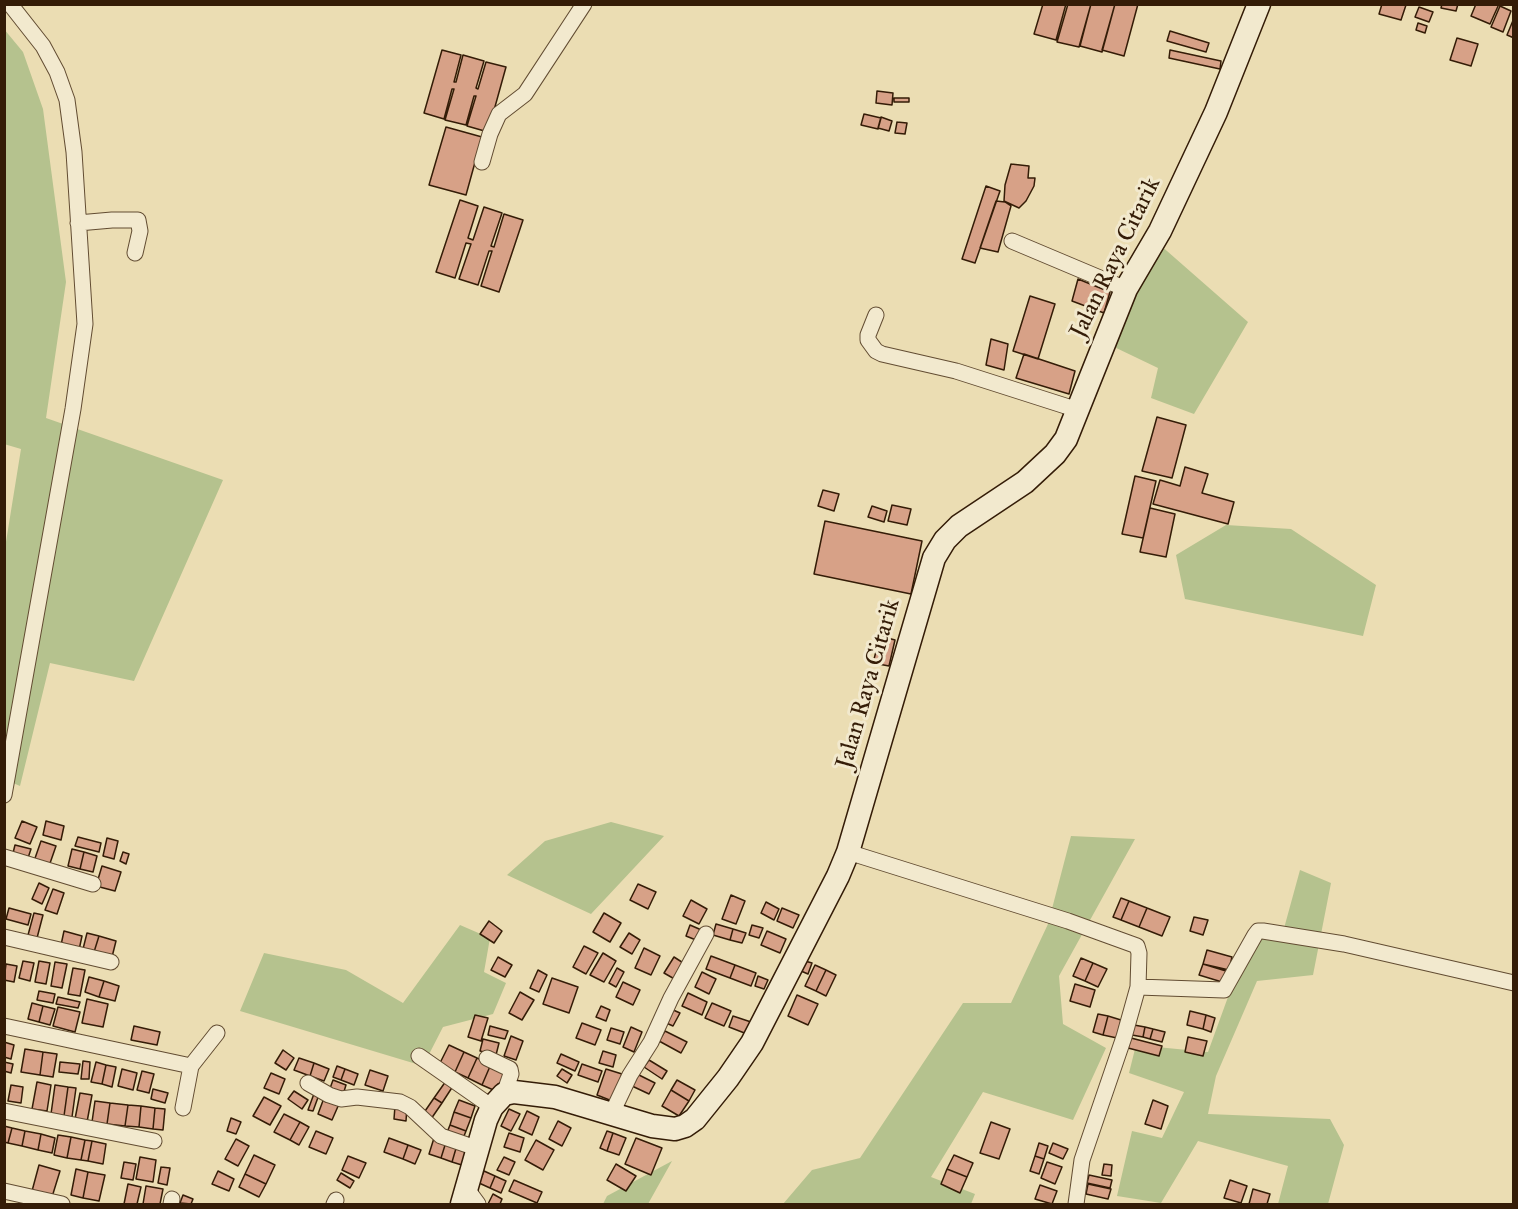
<!DOCTYPE html>
<html>
<head>
<meta charset="utf-8">
<style>
	body { margin:0 }
	#map { position:relative; width:1518px; height:1209px; overflow:hidden; background:#ebddb3; font-family:"IM FELL Great Primer",serif }
	canvas { display:block }
	.frame { position:absolute; inset:0; border:6px solid #341c07; pointer-events:none }
</style>
</head>
<body>
<div id="map">
<canvas width="1518" height="1209"></canvas>
<div class="frame"></div>
</div>
<script>
const ctx = document.querySelector('canvas').getContext('2d');
ctx.lineJoin = 'round';
function fillPath(path, color) { ctx.fillStyle = color; ctx.fill(path, 'evenodd'); }
const shape = rows => new Path2D(rows.map(r => 'M' + r).join(''));
function trace(path, color, width, dash) { ctx.strokeStyle = color; ctx.lineWidth = width; ctx.lineCap = dash ? 'butt' : 'round'; ctx.setLineDash(dash || []); ctx.stroke(path); }
function drawText(font, color, halo, rows, align = 'center') {
  ctx.font = font + ' "IM FELL Great Primer",serif'; ctx.lineWidth = 6; ctx.setLineDash([]); ctx.textBaseline = 'middle'; ctx.strokeStyle = halo; ctx.fillStyle = color; for (const [text, x, y, turn = 0] of rows) {
    ctx.save(); ctx.translate(x, y); ctx.rotate((+turn || 0) * Math.PI / 180); ctx.textAlign = isNaN(turn) ? turn : align; if (halo) ctx.strokeText(text, 0, 0); ctx.fillText(text, 0, 0); ctx.restore();
  }
}
const green = shape([
	[4,29,23,52,43,109,66,282,46,418,223,480,134,681,50,663,20,786,4,779,5,548,21,449,4,444],
	[1159,244,1248,322,1194,414,1151,398,1158,368,1110,345],
	[1226,525,1291,529,1376,585,1363,636,1185,599,1176,555],
	[611,822,664,836,591,914,507,875,545,841],
	[1071,836,1135,839,1059,976,1063,1024,1106,1048,1073,1120,983,1092,931,1177,975,1194,971,1204,783,1204,812,1170,860,1158,963,1003,1011,1003,1048,924],
	[1300,870,1331,883,1313,975,1257,981,1216,1076,1208,1114,1330,1119,1344,1145,1328,1204,1278,1204,1288,1166,1198,1141,1161,1203,1117,1196,1132,1131,1162,1138,1184,1092,1129,1073,1136,1045,1208,1052,1248,942,1283,932],
	[460,925,490,938,484,972,506,983,493,1014,443,1027,423,1066,240,1011,264,953,346,970,403,1003],
	[672,1161,648,1204,603,1204,607,1196]
]);
const building = shape([
	[1043,4,1066,4,1056,40,1034,34,1043,4],
	[1068,4,1091,4,1079,47,1057,42,1068,4],
	[1091,4,1115,4,1102,52,1080,46,1091,4],
	[1115,4,1138,4,1124,56,1102,50,1115,4],
	[1382,4,1406,5,1401,20,1379,14,1382,4],
	[1442,4,1458,4,1456,11,1441,8,1442,4],
	[1476,4,1499,4,1490,24,1471,16,1476,4],
	[1500,6,1511,11,1503,32,1491,27,1500,6],
	[1419,7,1433,12,1429,22,1415,17,1419,7],
	[1514,18,1514,38,1507,35,1514,18],
	[1418,23,1427,26,1425,33,1416,30,1418,23],
	[1170,31,1209,43,1206,52,1167,41,1170,31],
	[1457,38,1478,44,1471,66,1450,60,1457,38],
	[442,50,461,55,454,82,456,82,463,55,484,61,476,88,478,89,486,62,506,67,488,132,467,126,476,96,474,96,466,125,445,120,454,89,452,89,444,119,424,113,442,50],
	[1170,50,1221,61,1220,69,1169,58,1170,50],
	[877,91,893,93,892,105,876,103,877,91],
	[894,98,909,98,909,102,894,102,894,98],
	[864,114,881,118,878,129,861,125,864,114],
	[881,117,892,121,889,131,878,128,881,117],
	[897,122,907,123,905,134,895,133,897,122],
	[446,127,482,137,466,195,429,185,446,127],
	[1011,164,1029,166,1028,178,1035,178,1034,186,1026,201,1019,208,1004,201,1005,185,1011,164],
	[986,186,1000,191,975,263,962,259,986,186],
	[460,200,478,206,468,238,473,240,484,207,502,213,491,246,494,247,504,214,523,220,499,292,481,286,492,251,489,251,478,285,459,279,471,244,466,243,455,278,436,272,460,200],
	[996,201,1005,202,1011,206,998,252,980,248,996,201],
	[1078,279,1110,292,1104,313,1072,301,1078,279],
	[1030,296,1055,304,1038,359,1013,351,1030,296],
	[991,339,1008,344,1004,370,986,365,991,339],
	[1024,354,1075,371,1069,394,1016,378,1024,354],
	[1157,417,1186,425,1172,478,1142,471,1157,417],
	[1185,467,1208,474,1202,493,1234,502,1228,524,1153,504,1160,480,1180,486,1185,467],
	[1135,476,1156,481,1143,538,1122,534,1135,476],
	[823,490,839,494,834,511,818,506,823,490],
	[892,505,911,509,907,525,888,521,892,505],
	[872,506,887,511,884,522,868,517,872,506],
	[1150,508,1175,514,1166,557,1140,552,1150,508],
	[825,521,922,541,911,594,814,574,825,521],
	[880,636,895,640,889,666,873,663,880,636],
	[22,821,37,827,30,844,15,838,22,821],
	[46,821,64,826,61,840,43,835,46,821],
	[78,837,101,843,99,852,75,846,78,837],
	[107,838,118,841,114,859,103,856,107,838],
	[41,841,56,846,48,869,33,864,41,841],
	[15,845,31,849,28,858,13,853,15,845],
	[72,849,84,852,80,869,68,866,72,849],
	[84,852,97,856,93,872,80,869,84,852],
	[123,852,129,854,126,864,120,861,123,852],
	[102,866,121,872,115,891,96,886,102,866],
	[39,883,49,888,42,904,32,899,39,883],
	[638,884,656,892,648,909,630,900,638,884],
	[53,889,64,893,57,914,45,910,53,889],
	[731,895,745,901,736,924,722,919,731,895],
	[1121,898,1129,901,1121,920,1113,917,1121,898],
	[691,900,707,909,699,924,683,916,691,900],
	[1129,901,1147,908,1139,927,1121,920,1129,901],
	[766,902,779,909,774,920,761,913,766,902],
	[9,908,31,914,28,925,6,919,9,908],
	[782,908,799,915,793,928,777,921,782,908],
	[1147,908,1170,917,1162,936,1139,927,1147,908],
	[34,913,43,915,37,938,28,935,34,913],
	[604,913,621,923,610,942,593,932,604,913],
	[1194,917,1208,920,1203,935,1190,931,1194,917],
	[489,921,502,931,494,943,480,934,489,921],
	[716,924,733,929,730,940,713,935,716,924],
	[690,925,706,932,701,942,686,936,690,925],
	[752,925,763,928,759,938,749,935,752,925],
	[733,929,746,933,742,943,730,940,733,929],
	[64,931,82,936,79,950,61,945,64,931],
	[767,931,786,939,780,953,761,945,767,931],
	[87,933,99,936,94,952,83,949,87,933],
	[629,933,640,940,632,954,620,947,629,933],
	[99,936,116,941,112,957,94,952,99,936],
	[584,946,598,953,586,974,573,967,584,946],
	[644,948,660,956,651,975,635,968,644,948],
	[1207,950,1232,957,1229,970,1203,964,1207,950],
	[603,953,616,961,604,982,590,975,603,953],
	[711,956,735,965,730,978,706,969,711,956],
	[498,957,512,965,505,977,491,970,498,957],
	[674,957,688,966,678,981,664,973,674,957],
	[1081,958,1093,963,1085,981,1073,976,1081,958],
	[23,961,34,963,30,981,19,978,23,961],
	[39,961,50,963,46,984,35,982,39,961],
	[805,961,812,963,808,974,801,971,805,961],
	[55,962,67,964,62,988,51,986,55,962],
	[1093,963,1107,969,1098,987,1085,981,1093,963],
	[6,964,17,966,14,982,4,980,6,964],
	[1203,964,1226,971,1222,982,1199,975,1203,964],
	[735,965,756,973,751,986,730,978,735,965],
	[815,965,826,970,816,991,805,986,815,965],
	[73,968,85,970,80,996,68,994,73,968],
	[617,968,624,972,616,987,609,983,617,968],
	[538,970,547,975,539,992,530,988,538,970],
	[826,970,836,975,826,996,816,991,826,970],
	[702,972,716,979,709,994,695,987,702,972],
	[758,976,768,980,764,989,755,986,758,976],
	[89,977,104,981,99,997,85,992,89,977],
	[552,978,578,987,569,1013,543,1004,552,978],
	[104,981,119,986,115,1001,99,997,104,981],
	[623,982,640,990,633,1005,616,997,623,982],
	[1075,984,1095,990,1090,1007,1070,1001,1075,984],
	[39,991,55,994,53,1003,37,1000,39,991],
	[520,992,534,1000,522,1020,509,1013,520,992],
	[688,993,707,1002,702,1015,682,1006,688,993],
	[797,995,818,1004,808,1025,788,1016,797,995],
	[58,997,80,1002,78,1008,56,1004,58,997],
	[87,999,108,1004,103,1027,82,1023,87,999],
	[32,1003,43,1006,39,1022,28,1019,32,1003],
	[712,1003,731,1011,724,1026,705,1018,712,1003],
	[43,1006,55,1009,50,1025,39,1022,43,1006],
	[601,1006,610,1010,606,1021,596,1017,601,1006],
	[58,1007,80,1012,75,1032,53,1026,58,1007],
	[671,1009,680,1013,673,1026,664,1022,671,1009],
	[1190,1011,1206,1015,1203,1029,1187,1025,1190,1011],
	[1098,1014,1108,1016,1103,1035,1093,1032,1098,1014],
	[475,1015,488,1018,481,1041,468,1037,475,1015],
	[1206,1015,1215,1018,1211,1032,1203,1029,1206,1015],
	[733,1016,751,1022,747,1034,729,1027,733,1016],
	[1108,1016,1121,1020,1117,1038,1103,1035,1108,1016],
	[582,1023,601,1030,595,1045,576,1038,582,1023],
	[1134,1025,1145,1027,1143,1037,1132,1035,1134,1025],
	[134,1026,160,1032,157,1045,131,1040,134,1026],
	[490,1026,508,1031,505,1039,488,1035,490,1026],
	[631,1027,642,1032,634,1052,623,1047,631,1027],
	[1145,1027,1153,1029,1150,1039,1143,1037,1145,1027],
	[611,1028,624,1032,620,1044,607,1040,611,1028],
	[1153,1029,1165,1032,1162,1042,1150,1039,1153,1029],
	[665,1031,687,1042,681,1053,659,1041,665,1031],
	[511,1036,523,1041,516,1060,504,1056,511,1036],
	[1188,1037,1207,1041,1203,1056,1185,1052,1188,1037],
	[1131,1038,1162,1046,1159,1056,1128,1048,1131,1038],
	[483,1039,499,1043,496,1055,480,1051,483,1039],
	[4,1042,14,1045,11,1059,4,1057,4,1042],
	[449,1045,464,1052,455,1072,439,1065,449,1045],
	[25,1049,43,1052,40,1075,21,1072,25,1049],
	[283,1050,294,1058,286,1070,275,1063,283,1050],
	[603,1051,616,1055,613,1067,599,1063,603,1051],
	[43,1052,57,1054,53,1077,40,1075,43,1052],
	[464,1052,477,1058,468,1078,455,1072,464,1052],
	[561,1054,579,1062,575,1071,557,1063,561,1054],
	[299,1058,314,1063,310,1076,294,1070,299,1058],
	[477,1058,491,1064,482,1085,468,1078,477,1058],
	[649,1060,667,1071,662,1079,644,1067,649,1060],
	[83,1061,90,1062,89,1079,81,1079,83,1061],
	[4,1062,13,1064,11,1073,4,1071,4,1062],
	[60,1062,80,1064,78,1074,59,1072,60,1062],
	[96,1062,106,1065,102,1084,91,1082,96,1062],
	[314,1063,329,1069,324,1081,310,1076,314,1063],
	[491,1064,507,1072,498,1092,482,1085,491,1064],
	[582,1064,602,1071,598,1082,578,1075,582,1064],
	[106,1065,116,1067,112,1087,102,1084,106,1065],
	[337,1066,345,1069,341,1080,333,1077,337,1066],
	[122,1069,137,1073,133,1090,118,1086,122,1069],
	[345,1069,358,1074,354,1085,341,1080,345,1069],
	[562,1069,572,1075,567,1083,557,1076,562,1069],
	[606,1069,622,1074,612,1101,597,1095,606,1069],
	[370,1070,388,1076,383,1091,365,1085,370,1070],
	[142,1071,154,1074,149,1093,137,1090,142,1071],
	[271,1073,285,1079,279,1094,264,1088,271,1073],
	[637,1074,655,1083,649,1094,632,1086,637,1074],
	[333,1080,346,1085,342,1098,328,1094,333,1080],
	[677,1080,695,1090,689,1101,671,1090,677,1080],
	[446,1081,453,1086,442,1103,434,1098,446,1081],
	[37,1082,51,1085,47,1111,32,1109,37,1082],
	[11,1085,23,1087,21,1103,8,1101,11,1085],
	[55,1085,68,1087,64,1116,51,1114,55,1085],
	[68,1087,76,1088,72,1117,64,1116,68,1087],
	[153,1089,168,1093,165,1103,151,1099,153,1089],
	[671,1090,689,1101,679,1116,662,1106,671,1090],
	[294,1091,308,1100,302,1109,288,1099,294,1091],
	[315,1091,320,1092,313,1111,308,1110,315,1091],
	[80,1093,92,1095,87,1122,75,1119,80,1093],
	[264,1097,281,1106,270,1125,253,1116,264,1097],
	[324,1098,339,1104,332,1120,318,1114,324,1098],
	[434,1098,442,1103,431,1119,423,1114,434,1098],
	[459,1100,475,1106,471,1118,454,1112,459,1100],
	[1153,1100,1168,1106,1161,1129,1145,1124,1153,1100],
	[95,1101,110,1103,107,1124,92,1122,95,1101],
	[110,1103,128,1105,125,1126,107,1124,110,1103],
	[128,1105,141,1106,139,1127,125,1126,128,1105],
	[141,1106,155,1108,153,1129,139,1127,141,1106],
	[395,1106,407,1107,406,1121,394,1119,395,1106],
	[155,1108,165,1109,163,1130,153,1129,155,1108],
	[509,1109,520,1114,511,1131,501,1126,509,1109],
	[527,1111,539,1117,532,1135,519,1129,527,1111],
	[454,1112,471,1118,466,1131,450,1125,454,1112],
	[284,1114,300,1122,290,1140,274,1132,284,1114],
	[231,1118,241,1122,236,1134,227,1131,231,1118],
	[558,1121,571,1128,562,1146,549,1139,558,1121],
	[300,1122,309,1127,299,1145,290,1140,300,1122],
	[991,1122,1010,1129,999,1159,980,1153,991,1122],
	[450,1125,466,1131,462,1141,446,1135,450,1125],
	[4,1126,12,1128,8,1143,4,1142,4,1126],
	[12,1128,25,1131,22,1146,8,1143,12,1128],
	[25,1131,41,1134,38,1150,22,1146,25,1131],
	[316,1131,333,1138,326,1154,309,1147,316,1131],
	[607,1131,613,1133,607,1151,600,1148,607,1131],
	[509,1133,524,1138,520,1152,504,1147,509,1133],
	[613,1133,626,1138,619,1155,607,1151,613,1133],
	[41,1134,55,1138,52,1153,38,1150,41,1134],
	[58,1135,71,1137,67,1158,54,1155,58,1135],
	[71,1137,85,1140,81,1160,67,1158,71,1137],
	[389,1138,408,1145,403,1159,384,1152,389,1138],
	[434,1138,446,1142,441,1158,429,1154,434,1138],
	[636,1138,662,1148,651,1175,625,1164,636,1138],
	[236,1139,249,1146,238,1166,225,1159,236,1139],
	[85,1140,92,1141,88,1161,81,1160,85,1140],
	[536,1140,554,1150,543,1170,525,1160,536,1140],
	[92,1141,106,1144,103,1164,88,1161,92,1141],
	[446,1142,457,1145,452,1162,441,1158,446,1142],
	[1039,1143,1048,1146,1044,1159,1035,1156,1039,1143],
	[1053,1143,1068,1149,1063,1159,1049,1153,1053,1143],
	[408,1145,421,1150,415,1164,403,1159,408,1145],
	[457,1145,470,1150,465,1166,452,1162,457,1145],
	[254,1155,275,1165,266,1184,245,1174,254,1155],
	[954,1155,973,1163,967,1177,947,1169,954,1155],
	[348,1156,366,1163,359,1178,342,1170,348,1156],
	[1035,1156,1044,1159,1039,1174,1030,1171,1035,1156],
	[140,1157,156,1160,153,1182,136,1179,140,1157],
	[504,1157,515,1162,509,1175,497,1170,504,1157],
	[124,1162,136,1164,133,1180,121,1178,124,1162],
	[1047,1162,1062,1167,1055,1184,1041,1178,1047,1162],
	[616,1164,636,1176,626,1191,607,1180,616,1164],
	[1104,1164,1112,1165,1111,1176,1102,1175,1104,1164],
	[39,1165,60,1171,52,1197,32,1191,39,1165],
	[161,1167,170,1168,167,1185,158,1183,161,1167],
	[76,1169,88,1172,83,1198,71,1195,76,1169],
	[947,1169,967,1177,960,1193,941,1184,947,1169],
	[218,1171,234,1179,229,1191,212,1184,218,1171],
	[484,1171,495,1176,490,1188,479,1183,484,1171],
	[88,1172,105,1175,99,1201,83,1198,88,1172],
	[341,1173,354,1181,350,1188,337,1180,341,1173],
	[245,1174,266,1184,259,1197,239,1187,245,1174],
	[1089,1175,1112,1180,1110,1188,1087,1183,1089,1175],
	[495,1176,506,1181,501,1193,490,1188,495,1176],
	[514,1180,542,1192,537,1203,509,1191,514,1180],
	[1230,1180,1247,1186,1241,1203,1224,1198,1230,1180],
	[128,1184,141,1187,137,1204,124,1204,128,1184],
	[1088,1184,1111,1189,1108,1199,1086,1194,1088,1184],
	[1040,1185,1057,1191,1052,1204,1035,1199,1040,1185],
	[146,1186,163,1189,160,1204,143,1204,146,1186],
	[1253,1189,1270,1194,1267,1204,1249,1204,1253,1189],
	[493,1194,502,1199,500,1204,488,1204,493,1194],
	[183,1195,193,1199,191,1204,180,1203,183,1195]
]);
const street = shape([
	[482,162,490,134,499,114,525,94,584,4],
	[78,223,112,220,138,220,140,231,135,253],
	[1012,241,1126,289],
	[876,315,868,335,868,340,876,351,882,354,956,371,1078,410],
	[4,795,73,409,85,324,74,152,67,100,57,72,43,46,10,4],
	[848,852,1068,921,1137,946,1139,953,1138,987,1124,1037,1082,1160,1076,1204],
	[4,857,93,884],
	[4,937,111,962],
	[1138,987,1224,990,1255,935,1258,931,1263,931,1344,944,1514,983],
	[4,1026,191,1066],
	[419,1056,492,1107],
	[487,1058,510,1069,511,1074,504,1094],
	[308,1083,329,1095,341,1099,357,1097,400,1102,410,1107,441,1136,479,1149],
	[183,1108,191,1066,217,1033],
	[4,1111,154,1141],
	[612,1113,630,1075,651,1042,671,998,706,934],
	[467,1189,478,1204],
	[4,1191,62,1204],
	[171,1204,172,1199],
	[334,1204,336,1200]
]);
const secondary = shape([
	[462,1204,486,1120,492,1107,504,1094,514,1092,555,1097,652,1126,675,1129,685,1126,695,1119,728,1078,752,1043,838,876,848,852,934,558,945,540,959,526,1025,482,1055,454,1066,439,1126,289,1160,231,1216,112,1259,4]
]);
const streetNames = [
	["Jalan Raya Citarik",1116,258,-64],
	["Jalan Raya Citarik",869,684,-74]
];
fillPath(green, '#b5c28e');
fillPath(building, '#d7a187');
trace(building, '#341c07', 1.5);
trace(street, '#624c32', 17);
trace(secondary, '#341c07', 25);
trace(street, '#f2e9ce', 15);
trace(secondary, '#f2e9ce', 22);
drawText('24px', '#341c07', '#f2e9ce', streetNames);
</script>
</body>
</html>
